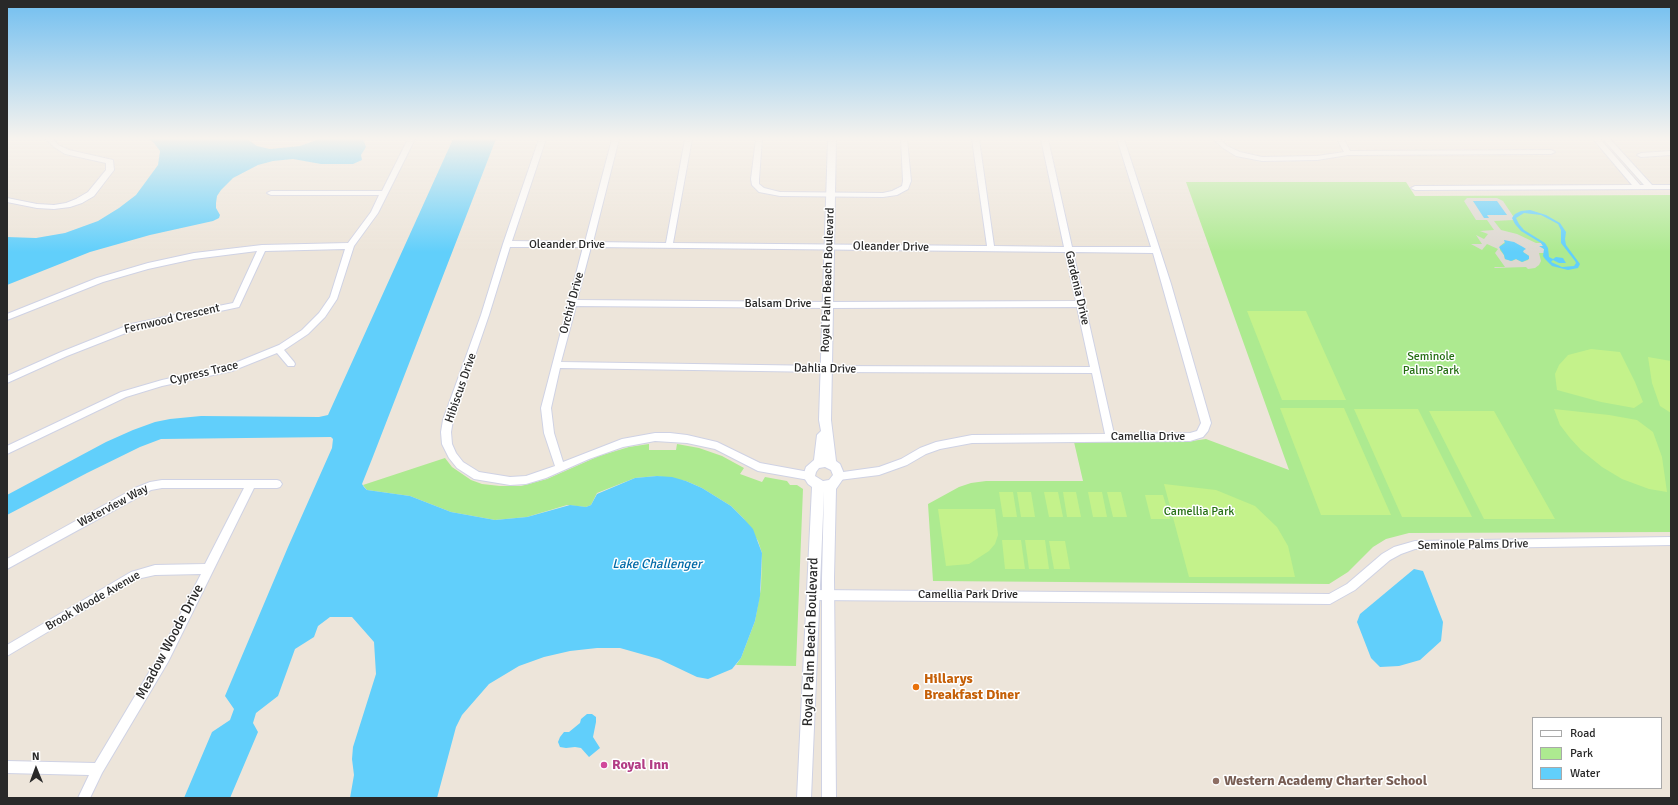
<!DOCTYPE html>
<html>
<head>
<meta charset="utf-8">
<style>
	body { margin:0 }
	#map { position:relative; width:1678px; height:805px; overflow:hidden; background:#ede5da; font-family:Signika,sans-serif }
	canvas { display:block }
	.frame { position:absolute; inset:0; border:8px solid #292929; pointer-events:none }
	.legend { position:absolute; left:1532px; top:717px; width:130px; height:72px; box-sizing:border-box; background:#fff; border:1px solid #a9a9a9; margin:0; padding:5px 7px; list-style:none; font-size:12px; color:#292929 }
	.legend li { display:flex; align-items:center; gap:8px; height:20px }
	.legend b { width:20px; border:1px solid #a9a9a9 }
	.north { position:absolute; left:16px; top:749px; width:40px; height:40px; -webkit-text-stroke:3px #fff; paint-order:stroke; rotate:359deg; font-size:11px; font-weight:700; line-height:16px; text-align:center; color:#292929 }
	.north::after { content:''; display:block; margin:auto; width:14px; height:18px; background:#292929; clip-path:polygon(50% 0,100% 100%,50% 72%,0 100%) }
</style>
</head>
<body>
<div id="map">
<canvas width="1678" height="805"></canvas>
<div class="frame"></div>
<ul class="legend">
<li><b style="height:5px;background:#fff"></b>Road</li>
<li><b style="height:11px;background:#adea90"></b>Park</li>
<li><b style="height:11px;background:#61cffb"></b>Water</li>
</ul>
<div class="north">N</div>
</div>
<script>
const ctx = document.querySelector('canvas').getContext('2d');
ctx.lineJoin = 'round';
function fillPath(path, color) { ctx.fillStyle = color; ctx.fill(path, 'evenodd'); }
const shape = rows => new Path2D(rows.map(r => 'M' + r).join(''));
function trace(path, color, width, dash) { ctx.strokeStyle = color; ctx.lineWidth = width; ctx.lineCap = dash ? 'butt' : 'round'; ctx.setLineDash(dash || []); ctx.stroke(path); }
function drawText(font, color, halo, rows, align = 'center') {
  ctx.font = font + ' Signika,sans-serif'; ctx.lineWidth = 3; ctx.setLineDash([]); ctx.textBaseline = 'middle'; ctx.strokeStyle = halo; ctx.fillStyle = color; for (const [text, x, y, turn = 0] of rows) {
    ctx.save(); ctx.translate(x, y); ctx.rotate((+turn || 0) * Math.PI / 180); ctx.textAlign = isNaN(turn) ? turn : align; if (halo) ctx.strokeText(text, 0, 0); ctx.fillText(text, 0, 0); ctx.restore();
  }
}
const green = shape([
	[1186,182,1406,182,1415,196,1671,195,1671,532,1409,533,1386,539,1373,547,1348,572,1329,584,933,581,928,504,959,487,971,483,986,481,1083,481,1074,442,1185,442,1206,439,1289,470],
	[649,444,649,450,676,450,677,444,699,448,722,456,744,468,740,474,762,482,765,477,787,481,790,485,797,485,803,489,796,666,736,665,741,658,755,621,761,588,762,553,758,541,744,519,731,506,702,488,686,481,657,476,635,478,597,493,591,505,586,507,567,505,527,517,495,520,451,512,410,496,367,490,363,485,445,458,452,467,471,480,482,484,500,486,521,486,547,479,599,456,629,447]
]);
const pitch = shape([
	[1247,311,1306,311,1346,400,1282,400],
	[1591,349,1620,352,1635,382,1643,402,1634,408,1601,402,1557,390,1555,374,1559,365,1568,355],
	[1648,357,1671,361,1671,413,1660,406,1652,383],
	[1280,408,1344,408,1391,515,1321,515],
	[1354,409,1418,409,1472,517,1402,517],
	[1554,409,1609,415,1637,420,1653,432,1662,457,1667,492,1649,489,1622,479,1602,467,1581,450,1570,438,1560,425],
	[1429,411,1494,411,1555,519,1484,519],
	[1164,484,1216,490,1255,506,1277,527,1288,546,1295,577,1189,577],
	[999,492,1013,492,1017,517,1003,517],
	[1017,492,1031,492,1035,517,1021,517],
	[1044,492,1058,492,1063,517,1049,517],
	[1063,492,1076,492,1081,517,1067,517],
	[1088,492,1102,492,1107,517,1093,517],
	[1107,492,1121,492,1127,517,1113,517],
	[1145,495,1163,495,1170,519,1151,519],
	[938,509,995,509,998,535,995,544,989,551,969,564,946,566],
	[1002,540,1021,540,1025,569,1005,569],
	[1025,540,1045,540,1049,569,1029,569],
	[1049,541,1065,541,1070,569,1054,569]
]);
const plaza = shape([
	[1467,198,1497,198,1503,201,1513,216,1513,220,1494,221,1501,230,1517,234,1536,243,1541,243,1543,246,1540,246,1544,249,1544,253,1539,253,1541,261,1539,265,1535,268,1528,269,1526,267,1495,268,1494,267,1505,267,1495,253,1498,249,1487,244,1482,250,1471,244,1482,244,1476,235,1484,239,1488,234,1480,231,1494,230,1487,220,1476,220,1464,201],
	[1473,201,1507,215,1487,215],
	[1505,242,1525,249,1523,250,1523,252,1529,256,1528,260,1522,262,1516,259,1512,261,1505,259,1504,255,1500,250,1500,246]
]);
const water = shape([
	[149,139,247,139,257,146,270,149,300,146,319,139,363,139,366,147,361,155,362,160,353,164,321,164,293,159,273,161,258,165,233,178,221,190,217,196,216,203,216,208,220,215,219,218,213,221,150,235,90,252,7,285,7,237,36,238,65,233,98,221,119,208,136,195,158,165,160,151,154,143],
	[453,139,496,139,372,459,362,484,364,487,367,490,410,496,451,512,495,520,527,517,570,505,586,507,591,505,597,494,635,478,657,476,672,477,686,481,702,488,731,506,744,519,753,529,762,553,760,596,755,621,741,658,732,669,708,679,697,677,659,659,620,648,597,648,570,651,544,657,519,666,489,684,462,715,456,727,437,798,350,798,354,775,352,759,353,747,376,674,374,642,352,617,330,617,318,626,314,637,295,649,278,696,256,713,253,723,258,732,230,798,184,798,212,732,230,720,234,709,225,696,288,547,332,448,333,439,331,437,161,439,140,447,87,473,7,515,7,495,106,442,133,430,155,422,170,419,201,416,319,417,328,415],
	[1473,201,1497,201,1507,215,1487,215,1489,218,1484,218],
	[1530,210,1546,215,1560,223,1566,232,1565,239,1566,245,1580,264,1578,268,1568,270,1552,266,1545,259,1543,256,1544,249,1539,246,1543,246,1541,243,1521,231,1515,224,1512,218,1515,214,1521,211],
	[1524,213,1541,215,1558,224,1561,230,1561,243,1575,261,1576,263,1574,266,1562,267,1551,262,1553,260,1559,263,1566,263,1563,258,1556,257,1553,259,1549,257,1548,248,1545,243,1524,230,1519,224,1516,218],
	[1504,240,1514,242,1523,247,1526,249,1524,250,1523,252,1529,256,1529,259,1522,262,1516,259,1511,261,1505,259,1504,255,1499,247,1505,243],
	[1414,569,1423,571,1443,622,1441,641,1420,660,1399,666,1380,667,1371,658,1357,622,1360,614],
	[587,714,592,714,596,717,596,722,593,737,600,748,589,757,581,748,575,747,566,748,560,747,558,742,560,737,564,732,569,732,580,723,581,719]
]);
const minor = shape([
	[46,139,53,139,58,145,69,150,113,160,114,170,94,196,82,203,70,207,54,209,37,208,7,202,7,198,37,204,54,205,66,203,76,199,88,192,106,170,106,163,65,154,54,147,46,139],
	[408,139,415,139,378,213,354,246,337,299,325,317,308,334,284,350,294,362,295,364,294,366,288,366,277,353,232,371,162,386,126,397,7,454,7,446,121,392,162,380,230,365,279,345,302,330,319,313,330,297,345,249,265,251,239,307,136,329,67,356,7,383,7,376,61,352,131,324,233,303,257,251,194,259,148,269,103,282,7,320,7,314,97,278,148,263,194,253,262,245,348,243,371,212,379,195,271,195,267,193,271,191,382,191,408,139],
	[539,139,546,139,512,241,585,242,612,139,619,139,593,242,666,243,685,139,692,139,673,243,987,246,972,139,979,139,994,246,1064,247,1041,139,1048,139,1072,247,1151,247,1117,139,1124,139,1171,284,1211,423,1208,431,1203,437,1190,441,972,443,940,449,926,454,907,465,879,475,839,480,836,479,834,476,836,473,879,467,901,459,920,448,936,442,972,435,1105,434,1092,373,826,372,560,368,551,408,554,433,563,462,622,439,655,433,670,433,687,435,717,442,760,463,809,472,812,473,814,476,812,479,809,480,758,471,715,449,687,443,655,441,623,447,589,459,546,478,526,484,510,485,474,479,457,468,449,458,442,444,441,432,443,420,481,315,503,244,539,139],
	[510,247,583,247,541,408,544,433,555,466,526,476,510,477,479,472,463,462,456,453,452,444,451,432,453,420,489,315,510,247],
	[591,247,1065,252,1076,301,828,302,577,300,591,247],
	[1073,252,1153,253,1201,423,1197,431,1190,433,1114,434,1073,252],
	[576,306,828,308,1077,307,1090,367,826,366,561,362,576,306],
	[756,139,762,139,759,179,759,184,764,188,780,192,883,193,892,191,902,186,903,181,901,139,907,139,911,181,908,189,897,195,883,197,780,196,759,192,752,185,751,179,756,139],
	[1213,139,1220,139,1227,146,1240,152,1262,157,1317,156,1344,152,1337,139,1344,139,1350,151,1551,150,1555,152,1551,154,1348,155,1317,160,1262,161,1236,156,1223,148,1213,139],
	[1593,139,1600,139,1640,185,1644,185,1603,139,1610,139,1652,185,1671,185,1671,189,1415,190,1411,188,1415,186,1632,185,1593,139],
	[1671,151,1671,155,1641,157,1637,155,1641,153,1671,151],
	[162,480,277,480,280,481,282,484,280,487,277,488,254,488,168,662,102,773,90,798,78,798,89,775,7,773,7,761,95,763,160,654,201,574,155,575,137,579,7,656,7,645,131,572,155,565,205,564,244,488,162,488,151,490,7,569,7,559,135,488,150,482,162,480],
	[1671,537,1671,545,1415,549,1401,554,1390,560,1355,590,1330,604,812,600,808,598,807,595,808,592,812,590,1329,594,1347,584,1382,554,1394,547,1415,541,1671,537]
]);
const tertiary = shape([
	[828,139,836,139,831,420,836,461,840,464,845,476,836,489,834,578,836,798,822,798,822,578,824,491,811,798,797,798,812,487,808,484,803,476,806,467,814,460,817,435,821,431,819,420,828,139],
	[825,467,831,470,833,475,829,480,823,481,815,476,816,472,819,468,825,467]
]);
const markers = [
	[916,687,4,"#e8710a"],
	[604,765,4,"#d1479c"],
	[1216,781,4,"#8d6e63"]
];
const streetNames = [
	["Oleander Drive",567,245],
	["Oleander Drive",891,247,1],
	["Royal Palm Beach Boulevard",828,280,-88],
	["Gardenia Drive",1077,288,77],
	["Orchid Drive",572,303,-75],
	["Balsam Drive",778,304],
	["Fernwood Crescent",172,319,-13],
	["Dahlia Drive",825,369,1],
	["Cypress Trace",204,373,-13],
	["Hibiscus Drive",461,388,-71],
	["Camellia Drive",1148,437],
	["Waterview Way",113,506,-28],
	["Seminole Palms Drive",1473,545,-1],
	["Camellia Park Drive",968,595],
	["Brook Woode Avenue",93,601,-30]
];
const parkNames = [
	["Seminole",1431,357],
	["Palms Park",1431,371],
	["Camellia Park",1199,512]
];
const waterNames = [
	["Lake Challenger",657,565]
];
const nearStreetnames = [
	["Meadow Woode Drive",170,642,-62],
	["Royal Palm Beach Boulevard",811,642,-88]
];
const nearFoodnames = [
	["Hillarys",924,679],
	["Breakfast Diner",924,695]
];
const nearHotelnames = [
	["Royal Inn",612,765]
];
const nearEducationnames = [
	["Western Academy Charter School",1224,781]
];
fillPath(green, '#adea90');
fillPath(pitch, '#c4f28b');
fillPath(plaza, '#ddd8d1');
fillPath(water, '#61cffb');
trace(minor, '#cfd2e4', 2);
trace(tertiary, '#cfd2e4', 2);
fillPath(minor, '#fff');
fillPath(tertiary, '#fff');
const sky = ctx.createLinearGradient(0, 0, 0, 252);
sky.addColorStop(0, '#72bff0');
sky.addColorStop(0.55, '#f7f3ee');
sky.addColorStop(1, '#f7f3ee00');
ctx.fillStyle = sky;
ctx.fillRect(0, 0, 1678, 252);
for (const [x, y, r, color] of markers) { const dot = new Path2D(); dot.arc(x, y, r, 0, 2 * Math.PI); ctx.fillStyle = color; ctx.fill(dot); trace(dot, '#fff', 1.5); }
drawText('12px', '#292929', '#fff', streetNames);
drawText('12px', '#246e12', '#fff', parkNames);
drawText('italic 13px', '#006aa7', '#fff', waterNames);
drawText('14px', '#292929', '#fff', nearStreetnames);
drawText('bold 14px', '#c56008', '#fff', nearFoodnames, 'left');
drawText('bold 14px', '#b23c85', '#fff', nearHotelnames, 'left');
drawText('bold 14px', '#785e54', '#fff', nearEducationnames, 'left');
</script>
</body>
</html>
